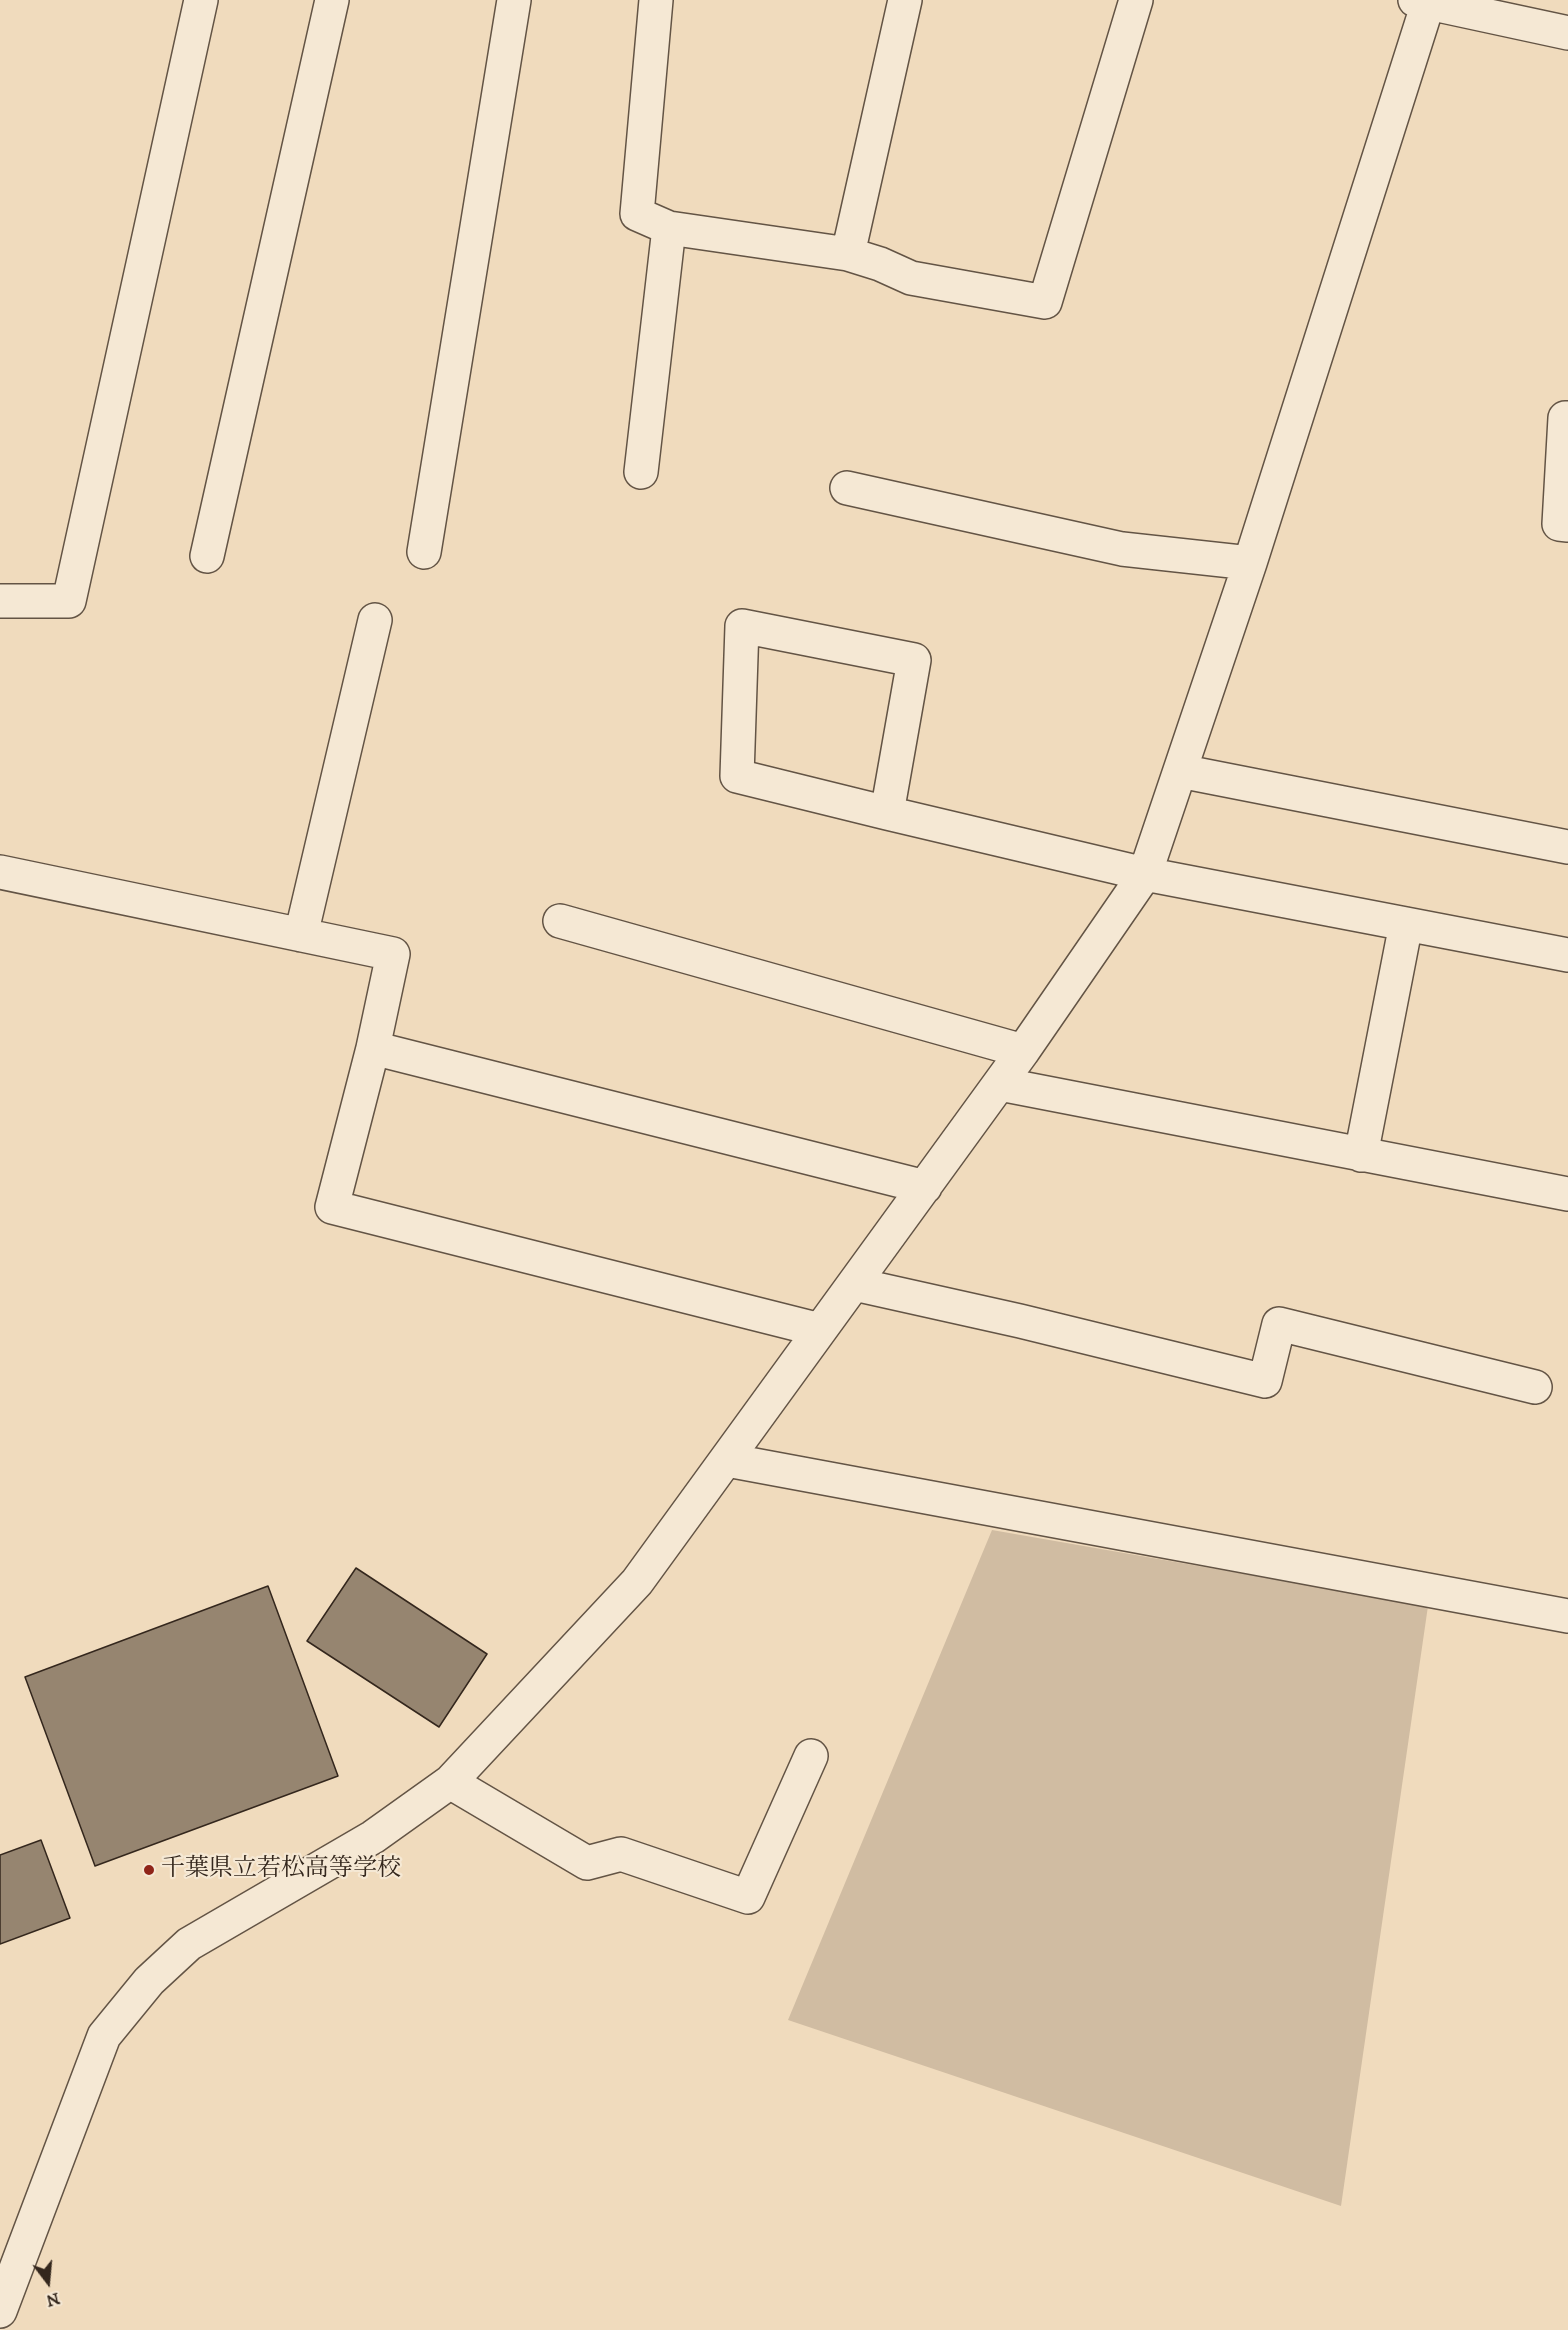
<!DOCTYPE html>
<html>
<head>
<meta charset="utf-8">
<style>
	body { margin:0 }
	#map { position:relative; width:1568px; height:2330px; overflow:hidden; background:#f0dbbd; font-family:"IM FELL DW Pica",serif }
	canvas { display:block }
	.north { position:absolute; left:18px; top:2252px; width:60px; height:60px; -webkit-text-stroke:4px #f5e8d4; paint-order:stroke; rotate:164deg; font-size:16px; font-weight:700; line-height:24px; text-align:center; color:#34271d }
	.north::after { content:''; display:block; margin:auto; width:21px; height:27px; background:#34271d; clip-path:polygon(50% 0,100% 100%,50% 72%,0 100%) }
</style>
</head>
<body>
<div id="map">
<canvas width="1568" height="2330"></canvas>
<div class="north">N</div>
</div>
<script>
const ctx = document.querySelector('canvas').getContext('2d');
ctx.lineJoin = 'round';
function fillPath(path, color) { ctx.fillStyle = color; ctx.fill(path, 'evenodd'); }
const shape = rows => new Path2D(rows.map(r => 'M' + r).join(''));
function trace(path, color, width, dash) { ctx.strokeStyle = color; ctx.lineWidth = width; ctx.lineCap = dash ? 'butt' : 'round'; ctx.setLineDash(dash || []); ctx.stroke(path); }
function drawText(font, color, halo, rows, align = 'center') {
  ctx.font = font + ' "IM FELL DW Pica","Noto Serif JP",serif'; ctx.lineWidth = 4.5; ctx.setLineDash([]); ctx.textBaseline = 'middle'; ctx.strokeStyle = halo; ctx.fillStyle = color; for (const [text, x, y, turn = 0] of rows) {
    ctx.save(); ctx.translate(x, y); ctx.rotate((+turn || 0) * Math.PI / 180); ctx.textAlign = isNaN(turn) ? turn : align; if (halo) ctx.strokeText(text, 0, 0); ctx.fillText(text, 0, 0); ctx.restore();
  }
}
const green = shape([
	[992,1530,1428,1606,1341,2206,788,2020]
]);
const building = shape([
	[356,1568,487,1654,439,1727,307,1641,356,1568],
	[268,1586,338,1776,95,1866,25,1677,268,1586],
	[41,1840,70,1918,0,1944,0,1855,41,1840]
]);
const minor = shape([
	[656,0,637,214,669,228,848,254,880,264,911,278,1045,302,1136,0],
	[1415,0,1568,33],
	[848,254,905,0],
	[1568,418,1565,418,1559,524,1568,525],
	[641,472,669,228],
	[847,488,1122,549,1250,563],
	[424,552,514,0],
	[207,556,332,0],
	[0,601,69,601,201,0],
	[1180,771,1568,847],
	[887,813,914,660,742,626,737,776,887,813,1145,874,1568,955],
	[0,872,393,954,373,1048],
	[560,921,1023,1051],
	[301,935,375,620],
	[1000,1084,1568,1194],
	[1361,1155,1406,924],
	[854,1284,1020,1321,1265,1381,1279,1324,1535,1387],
	[820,1330,332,1207,373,1048,925,1187],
	[727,1460,1568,1616],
	[450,1782,587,1863,621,1854,748,1897,811,1756],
	[0,2311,104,2036,149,1981,189,1944,373,1837,450,1782,637,1582,1023,1051,1145,874,1250,563,1429,0]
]);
const markers = [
	[149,1870,6,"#8f2418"]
];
const poiNames = [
	["千葉県立若松高等学校",161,1870]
];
fillPath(green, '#d0bca2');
fillPath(building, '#968570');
trace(building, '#34271d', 1.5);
trace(minor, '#635445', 36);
trace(minor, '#f5e8d4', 33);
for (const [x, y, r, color] of markers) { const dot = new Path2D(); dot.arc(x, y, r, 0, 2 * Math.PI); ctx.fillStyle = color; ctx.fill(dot); trace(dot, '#f5e8d4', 2); }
drawText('24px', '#34271d', '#f5e8d4', poiNames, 'left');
</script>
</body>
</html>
